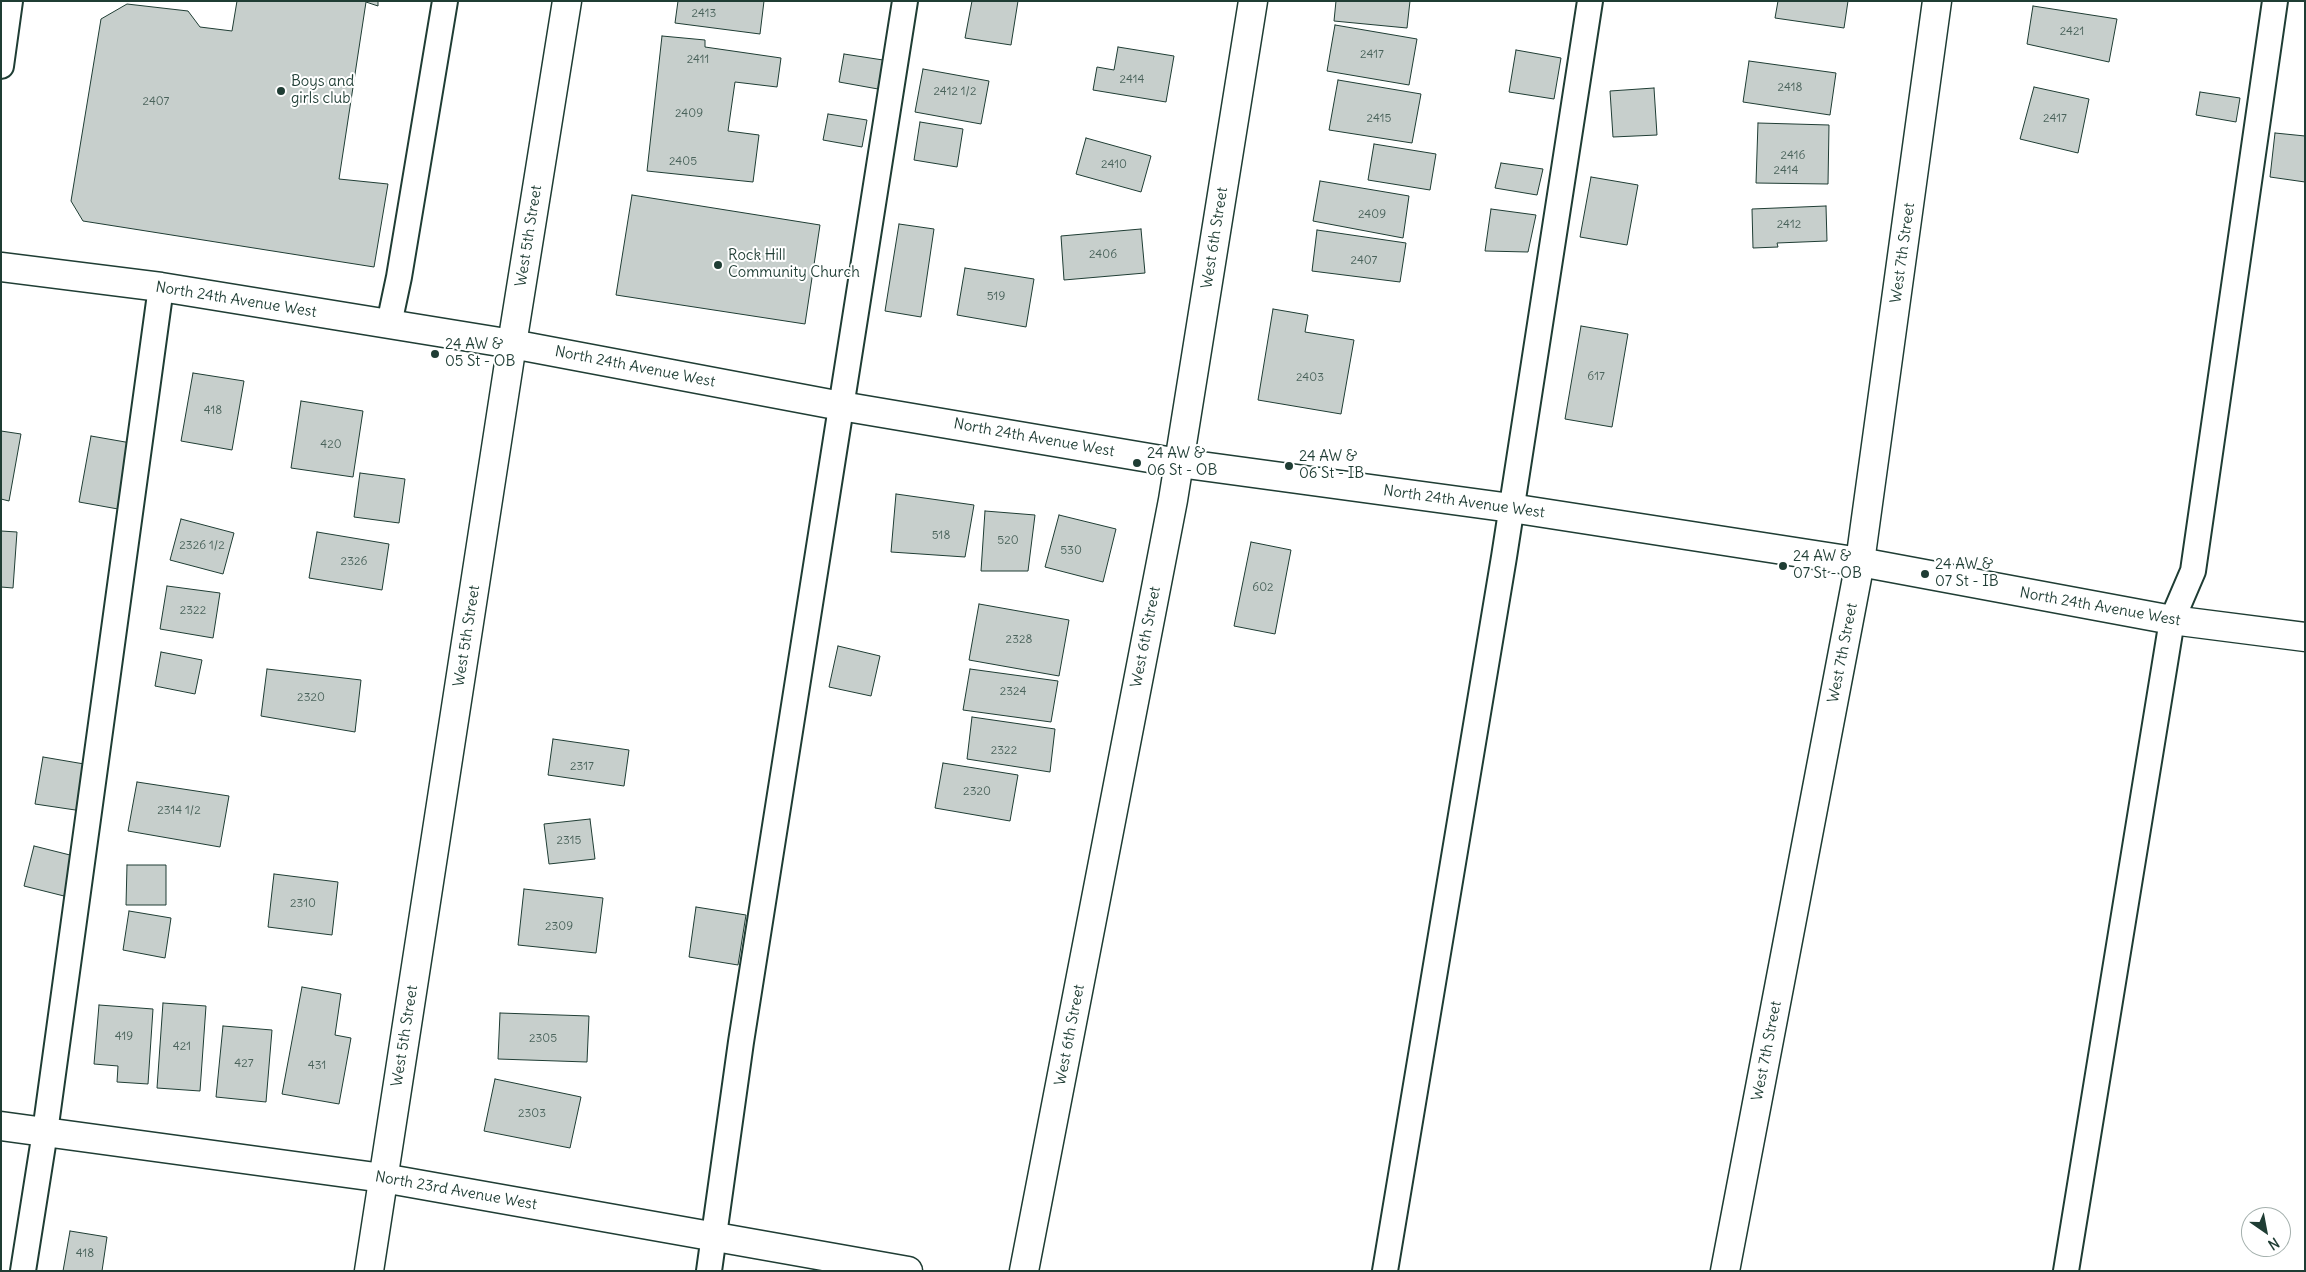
<!DOCTYPE html>
<html>
<head>
<meta charset="utf-8">
<style>
	body { margin:0 }
	#map { position:relative; width:2306px; height:1272px; overflow:hidden; background:#fff; font-family:Delius,sans-serif }
	canvas { display:block }
	.frame { position:absolute; inset:0; border:2px solid #1f3d34; pointer-events:none }
	.north { position:absolute; left:2241px; top:1207px; width:50px; height:50px; box-sizing:border-box; background:#fff; border:1px solid #a5b1ae; border-radius:50%; rotate:147deg; font-size:14px; font-weight:700; line-height:20px; text-align:center; color:#1f3d34 }
	.north::after { content:''; display:block; margin:auto; width:18px; height:22px; background:#1f3d34; clip-path:polygon(50% 0,100% 100%,50% 72%,0 100%) }
</style>
</head>
<body>
<div id="map">
<canvas width="2306" height="1272"></canvas>
<div class="frame"></div>
<div class="north">N</div>
</div>
<script>
const ctx = document.querySelector('canvas').getContext('2d');
ctx.lineJoin = 'round';
function fillPath(path, color) { ctx.fillStyle = color; ctx.fill(path, 'evenodd'); }
const shape = rows => new Path2D(rows.map(r => 'M' + r).join(''));
function trace(path, color, width, dash) { ctx.strokeStyle = color; ctx.lineWidth = width; ctx.lineCap = dash ? 'butt' : 'round'; ctx.setLineDash(dash || []); ctx.stroke(path); }
function drawText(font, color, halo, rows, align = 'center') {
  ctx.font = font + ' Delius,sans-serif'; ctx.lineWidth = 4; ctx.setLineDash([]); ctx.textBaseline = 'middle'; ctx.strokeStyle = halo; ctx.fillStyle = color; for (const [text, x, y, turn = 0] of rows) {
    ctx.save(); ctx.translate(x, y); ctx.rotate((+turn || 0) * Math.PI / 180); ctx.textAlign = isNaN(turn) ? turn : align; if (halo) ctx.strokeText(text, 0, 0); ctx.fillText(text, 0, 0); ctx.restore();
  }
}
const building = shape([
	[237,1,378,1,378,6,366,2,339,179,388,184,374,267,83,221,71,201,101,19,127,4,188,11,200,27,232,31,237,1],
	[678,1,764,1,760,34,675,23,678,1],
	[972,1,1018,1,1011,45,965,38,972,1],
	[1336,1,1410,1,1407,28,1334,21,1336,1],
	[1778,1,1848,1,1844,28,1775,18,1778,1],
	[2033,6,2117,19,2109,62,2027,44,2033,6],
	[1335,25,1417,39,1409,85,1327,71,1335,25],
	[662,36,705,40,705,47,781,58,777,87,735,82,728,131,759,135,753,182,647,171,662,36],
	[1118,47,1174,56,1166,102,1093,90,1097,67,1114,70,1118,47],
	[1516,50,1561,58,1554,99,1509,92,1516,50],
	[844,54,883,60,878,89,839,82,844,54],
	[1749,61,1836,73,1830,115,1743,102,1749,61],
	[923,69,989,81,981,124,915,112,923,69],
	[1338,80,1421,94,1412,143,1329,130,1338,80],
	[2034,87,2089,99,2078,153,2020,139,2034,87],
	[1654,88,1657,135,1613,137,1610,91,1654,88],
	[2200,92,2240,98,2236,122,2196,115,2200,92],
	[828,114,867,120,862,147,823,140,828,114],
	[920,122,963,129,957,167,914,160,920,122],
	[1758,123,1829,125,1828,184,1756,183,1758,123],
	[2275,133,2305,136,2305,182,2270,177,2275,133],
	[1086,138,1151,156,1141,192,1076,174,1086,138],
	[1374,144,1436,154,1430,190,1368,180,1374,144],
	[1501,163,1543,169,1537,195,1495,188,1501,163],
	[1591,177,1638,185,1627,245,1580,237,1591,177],
	[1320,181,1409,196,1403,238,1313,221,1320,181],
	[632,195,820,225,805,324,616,295,632,195],
	[1826,206,1827,241,1777,243,1778,247,1753,248,1752,209,1826,206],
	[1491,209,1536,215,1528,252,1485,251,1491,209],
	[899,224,934,229,921,317,885,311,899,224],
	[1141,229,1145,273,1064,280,1061,236,1141,229],
	[1317,230,1406,243,1400,282,1312,271,1317,230],
	[965,268,1034,279,1026,327,957,315,965,268],
	[1273,309,1308,315,1305,332,1354,340,1341,414,1258,400,1273,309],
	[1581,326,1628,334,1612,427,1565,419,1581,326],
	[193,373,244,381,232,450,181,441,193,373],
	[301,401,363,411,353,477,291,468,301,401],
	[1,431,21,434,9,501,1,499,1,431],
	[91,436,131,443,118,509,79,502,91,436],
	[360,473,405,479,399,523,354,517,360,473],
	[896,494,974,505,965,557,891,552,896,494],
	[985,511,1035,515,1028,571,981,571,985,511],
	[1059,515,1116,529,1103,582,1045,567,1059,515],
	[181,519,234,533,223,574,170,560,181,519],
	[1,531,17,532,13,588,1,587,1,531],
	[317,532,389,544,382,590,309,578,317,532],
	[1251,542,1291,550,1275,634,1234,626,1251,542],
	[167,586,220,593,213,638,160,629,167,586],
	[979,604,1069,620,1059,676,969,660,979,604],
	[838,646,880,656,871,696,829,687,838,646],
	[161,652,202,660,195,694,155,686,161,652],
	[267,669,361,680,355,732,261,716,267,669],
	[970,669,1058,681,1051,722,963,710,970,669],
	[972,717,1055,729,1050,772,967,759,972,717],
	[553,739,629,750,624,786,548,775,553,739],
	[43,757,90,765,82,811,35,804,43,757],
	[943,763,1018,775,1010,821,935,808,943,763],
	[137,782,229,796,220,847,128,831,137,782],
	[590,819,595,859,549,864,544,824,590,819],
	[34,846,74,856,64,896,24,886,34,846],
	[127,865,166,865,166,905,126,905,127,865],
	[274,874,338,882,332,935,268,927,274,874],
	[524,889,603,898,596,953,518,945,524,889],
	[696,907,746,915,738,965,689,957,696,907],
	[129,911,171,918,165,958,123,950,129,911],
	[302,987,341,994,335,1035,351,1038,339,1104,282,1094,302,987],
	[163,1003,206,1006,200,1091,157,1088,163,1003],
	[99,1005,153,1009,148,1084,117,1082,118,1066,94,1064,99,1005],
	[500,1013,589,1016,587,1062,498,1059,500,1013],
	[223,1026,272,1030,266,1102,216,1097,223,1026],
	[495,1079,581,1097,570,1148,484,1131,495,1079],
	[70,1231,107,1237,102,1271,63,1271,70,1231]
]);
const service = shape([
	[1,66,10,1],
	[389,324,399,277,445,1],
	[23,1271,45,1132,161,287],
	[709,1271,741,1042,905,1],
	[1385,1271,1504,557,1590,1],
	[2066,1271,2172,620,2193,571,2275,1]
]);
const minor = shape([
	[512,344,567,1],
	[1,1126,383,1178,908,1271],
	[1024,1271,1173,500,1253,1],
	[1725,1271,1860,562,1937,1]
]);
const tertiary = shape([
	[1,267,161,287,512,344,841,406,1179,463,1511,508,1860,562,2172,620,2305,637],
	[369,1271,512,344]
]);
const markers = [
	[281,91,5,"#1f3d34"],
	[718,265,5,"#1f3d34"],
	[435,354,5,"#1f3d34"],
	[1137,463,5,"#1f3d34"],
	[1289,466,5,"#1f3d34"],
	[1783,566,5,"#1f3d34"],
	[1925,574,5,"#1f3d34"]
];
const numberNames = [
	["2413",704,14],
	["2421",2072,32],
	["2417",1372,55],
	["2411",698,60],
	["2414",1132,80],
	["2418",1790,88],
	["2412 1/2",955,92],
	["2407",156,102],
	["2409",689,114],
	["2415",1379,119],
	["2417",2055,119],
	["2416",1793,156],
	["2405",683,162],
	["2410",1114,165],
	["2414",1786,171],
	["2409",1372,215],
	["2412",1789,225],
	["2406",1103,255],
	["2407",1364,261],
	["519",996,297],
	["617",1596,377],
	["2403",1310,378],
	["418",213,411],
	["420",331,445],
	["518",941,536],
	["520",1008,541],
	["2326 1/2",202,546],
	["530",1071,551],
	["2326",354,562],
	["602",1263,588],
	["2322",193,611],
	["2328",1019,640],
	["2324",1013,692],
	["2320",311,698],
	["2322",1004,751],
	["2317",582,767],
	["2320",977,792],
	["2314 1/2",179,811],
	["2315",569,841],
	["2310",303,904],
	["2309",559,927],
	["419",124,1037],
	["2305",543,1039],
	["421",182,1047],
	["427",244,1064],
	["431",317,1066],
	["2303",532,1114],
	["418",85,1254]
];
const poiNames = [
	["Boys and",291,82],
	["girls club",291,99],
	["Rock Hill",728,256],
	["Community Church",728,273],
	["24 AW &",445,345],
	["05 St - OB",445,362],
	["24 AW &",1147,454],
	["06 St - OB",1147,471],
	["24 AW &",1299,457],
	["06 St - IB",1299,474],
	["24 AW &",1793,557],
	["07 St - OB",1793,574],
	["24 AW &",1935,565],
	["07 St - IB",1935,582]
];
const streetNames = [
	["West 5th Street",529,236,-81],
	["West 6th Street",1215,238,-81],
	["West 7th Street",1903,253,-82],
	["North 24th Avenue West",236,300,9],
	["North 24th Avenue West",635,367,11],
	["North 24th Avenue West",1034,438,10],
	["North 24th Avenue West",1464,502,8],
	["North 24th Avenue West",2100,607,10],
	["West 5th Street",467,636,-81],
	["West 6th Street",1146,637,-79],
	["West 7th Street",1843,653,-79],
	["West 6th Street",1070,1035,-79],
	["West 5th Street",405,1036,-81],
	["West 7th Street",1767,1051,-79],
	["North 23rd Avenue West",456,1191,10]
];
fillPath(building, '#c7cfcc');
trace(building, '#1f3d34', 1);
trace(service, '#1f3d34', 28);
trace(minor, '#1f3d34', 31);
trace(tertiary, '#1f3d34', 31);
trace(service, '#fff', 24);
trace(minor, '#fff', 28);
trace(tertiary, '#fff', 28);
for (const [x, y, r, color] of markers) { const dot = new Path2D(); dot.arc(x, y, r, 0, 2 * Math.PI); ctx.fillStyle = color; ctx.fill(dot); trace(dot, '#fff', 2); }
drawText('12px', '#49625a', null, numberNames);
drawText('15px', '#1f3d34', '#fff', poiNames, 'left');
drawText('15px', '#1f3d34', '#fff', streetNames);
</script>
</body>
</html>
